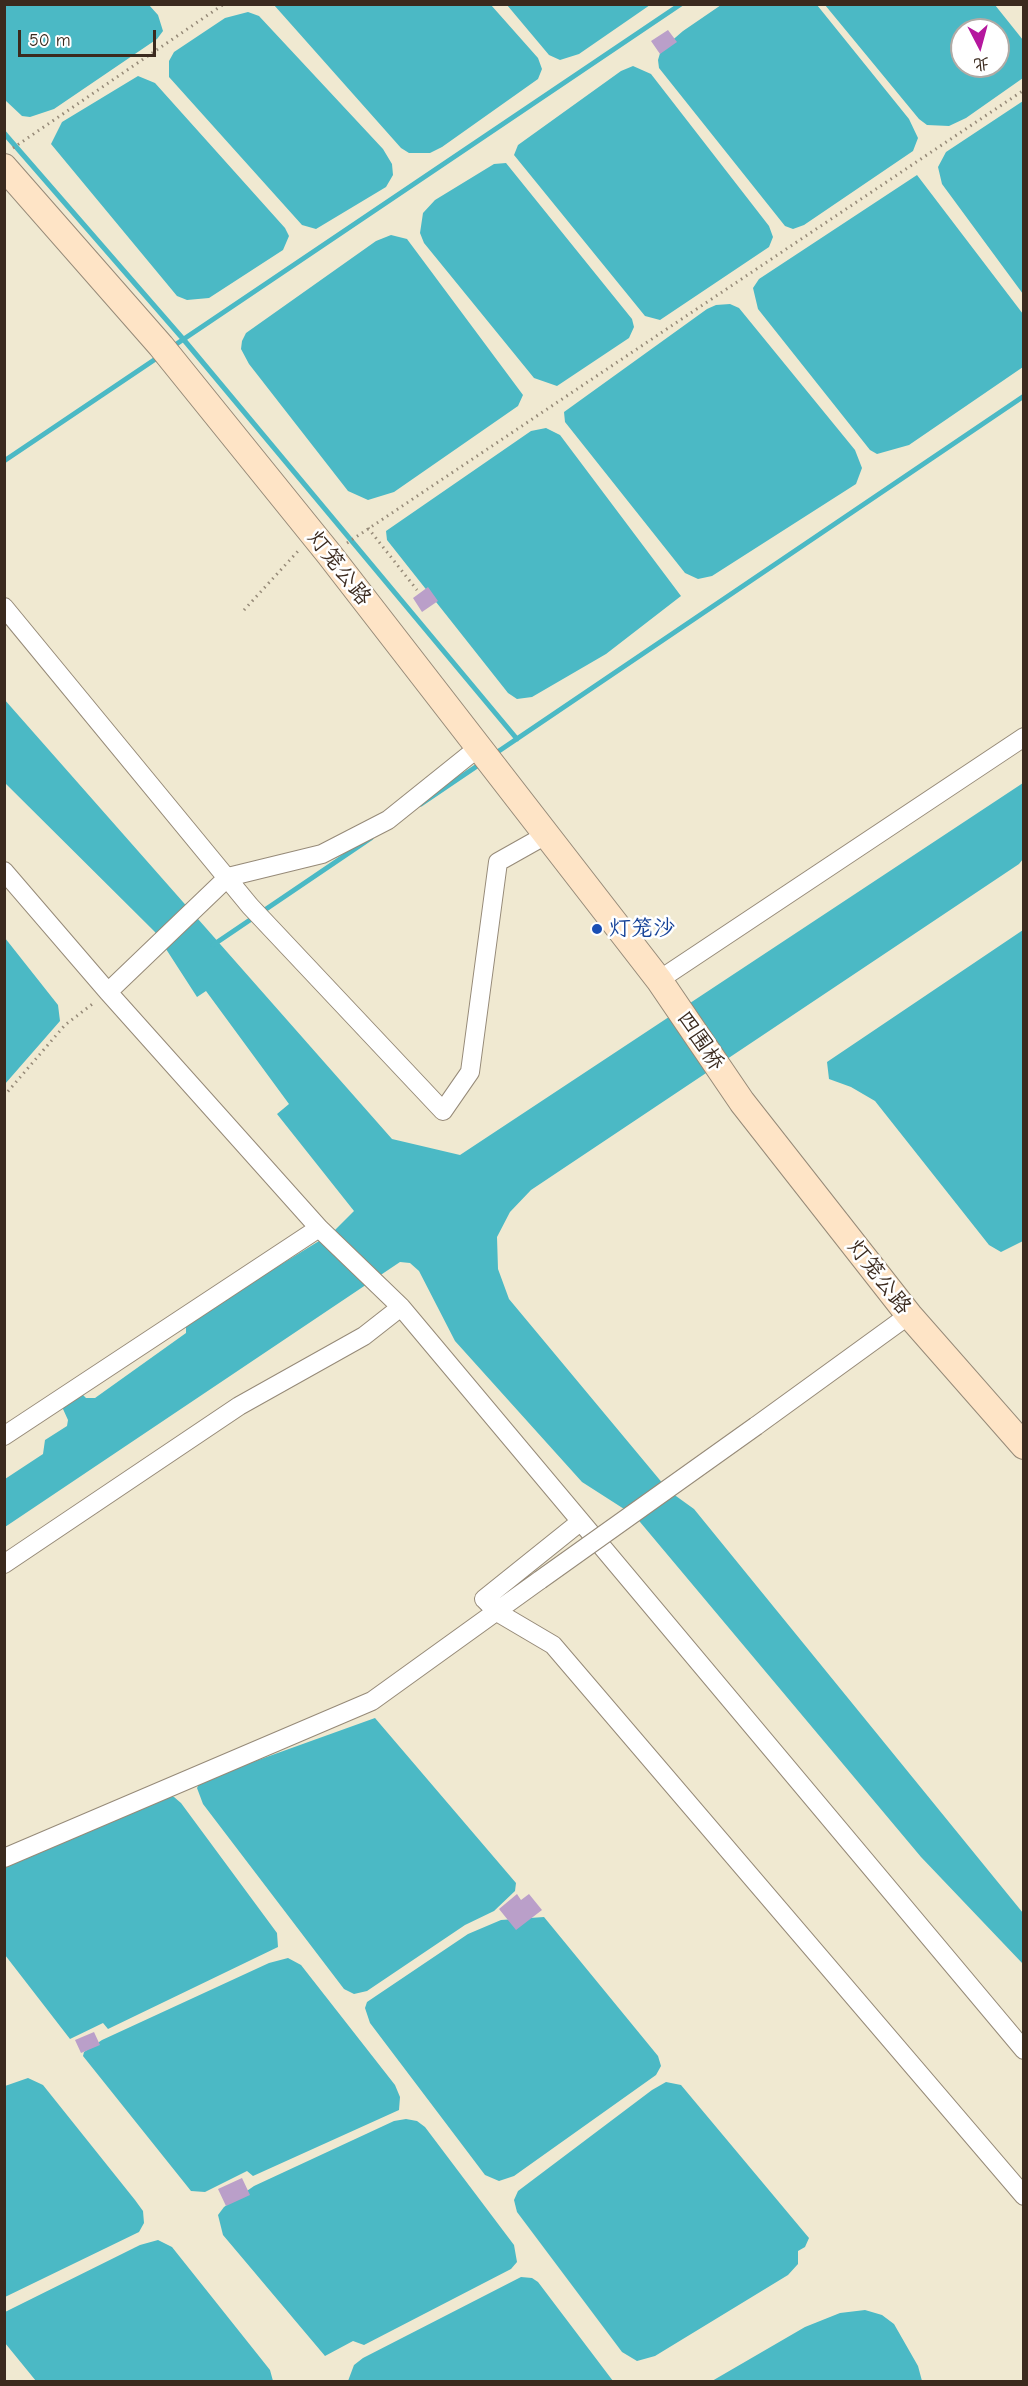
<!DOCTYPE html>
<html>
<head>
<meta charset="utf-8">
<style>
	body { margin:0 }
	#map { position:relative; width:1028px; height:2386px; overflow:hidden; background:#f0e9d1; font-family:"Comic Neue","LXGW WenKai TC",sans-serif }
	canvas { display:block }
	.frame { position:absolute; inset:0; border:6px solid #3b2a1e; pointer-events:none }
	.north { position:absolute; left:950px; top:18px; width:60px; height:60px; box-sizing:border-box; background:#fff; border:2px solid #b1aaa5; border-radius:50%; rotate:174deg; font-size:16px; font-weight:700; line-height:24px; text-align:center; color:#3b2a1e }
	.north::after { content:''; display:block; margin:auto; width:21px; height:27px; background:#b5179e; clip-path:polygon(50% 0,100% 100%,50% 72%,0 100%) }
	.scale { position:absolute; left:18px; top:30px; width:138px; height:27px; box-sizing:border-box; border:3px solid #3b2a1e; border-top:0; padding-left:8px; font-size:18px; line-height:21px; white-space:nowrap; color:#3b2a1e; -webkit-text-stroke:4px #fff; paint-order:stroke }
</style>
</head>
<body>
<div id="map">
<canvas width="1028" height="2386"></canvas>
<div class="frame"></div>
<div class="north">北</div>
<div class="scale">50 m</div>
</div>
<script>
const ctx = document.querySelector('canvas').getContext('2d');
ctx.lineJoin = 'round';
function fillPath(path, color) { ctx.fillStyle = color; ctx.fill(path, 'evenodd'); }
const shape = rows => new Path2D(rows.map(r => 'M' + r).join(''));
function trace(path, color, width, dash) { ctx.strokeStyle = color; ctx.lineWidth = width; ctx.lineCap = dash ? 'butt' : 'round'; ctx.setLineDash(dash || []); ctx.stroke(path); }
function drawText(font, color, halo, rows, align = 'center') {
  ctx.font = font + ' "Comic Neue","LXGW WenKai TC",sans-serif'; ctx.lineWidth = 5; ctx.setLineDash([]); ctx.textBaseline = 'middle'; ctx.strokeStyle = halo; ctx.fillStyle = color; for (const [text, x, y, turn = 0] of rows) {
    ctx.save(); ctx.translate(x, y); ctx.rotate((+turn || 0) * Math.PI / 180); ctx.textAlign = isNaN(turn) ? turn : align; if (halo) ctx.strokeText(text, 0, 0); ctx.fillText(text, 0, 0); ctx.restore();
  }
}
const water = shape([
	[4,5,149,5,158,15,163,31,157,39,54,109,30,117,22,116,5,100],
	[274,5,491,5,538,58,542,69,538,79,442,147,430,153,409,153,401,148],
	[507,5,650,5,579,54,560,60,549,55],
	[721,5,817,5,909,119,918,138,913,151,804,225,793,229,785,226,659,68,658,60,661,50,683,31],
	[825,5,995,5,1023,40,1023,78,966,118,949,126,927,125,919,119],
	[962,30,998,30,998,66,962,66],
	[248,12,259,16,383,149,392,164,393,175,386,187,316,229,302,225,169,77,169,61,174,52,225,18],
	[633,66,651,74,769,226,773,237,769,247,660,320,645,316,514,155,518,145,621,71],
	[138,76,155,83,285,228,289,236,283,250,209,298,187,300,177,296,51,144,62,122],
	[1023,101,1023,294,942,184,938,167,946,152],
	[506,163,632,319,634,327,629,338,557,386,534,378,424,243,420,233,423,213,435,200,494,164],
	[917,175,1023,314,1023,367,909,445,877,454,870,450,758,309,753,288,759,279],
	[391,235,407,239,523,395,518,406,394,492,368,500,348,491,249,364,241,349,242,341,246,333,376,241],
	[730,304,739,308,855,450,862,468,856,484,712,576,698,579,685,573,565,422,564,412,707,309,716,305],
	[546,428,560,435,681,596,606,654,532,697,517,699,508,693,387,540,386,531,531,431],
	[4,699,392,1139,460,1155,1023,783,1023,859,1019,864,531,1190,510,1212,497,1237,498,1269,509,1299,669,1491,694,1509,1023,1913,1023,1964,921,1857,635,1516,582,1482,455,1341,419,1271,410,1263,400,1262,5,1527,5,1479,43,1454,45,1440,67,1426,68,1420,58,1398,78,1390,86,1398,95,1398,186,1333,186,1323,332,1233,354,1211,277,1114,289,1104,206,991,197,997,155,932,5,783],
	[1023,930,1023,1241,1001,1252,989,1245,875,1101,851,1087,829,1079,827,1062],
	[5,938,58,1005,60,1021,5,1084],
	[375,1718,516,1883,515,1891,494,1911,465,1925,367,1991,354,1994,344,1989,203,1804,197,1788,200,1782,211,1777],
	[165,1795,174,1797,181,1803,277,1933,278,1947,108,2029,103,2023,70,2039,5,1955,4,1865],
	[544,1917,658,2056,661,2066,656,2075,514,2176,499,2181,485,2175,370,2023,365,2008,367,2002,468,1934,501,1920],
	[288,1958,301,1965,395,2085,400,2097,399,2110,253,2176,247,2171,205,2192,191,2191,83,2056,84,2052,102,2040,269,1963],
	[28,2078,43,2085,135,2200,143,2211,144,2223,139,2232,5,2297,5,2086],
	[666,2082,681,2085,809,2238,805,2247,798,2251,798,2264,788,2275,655,2356,637,2361,622,2352,517,2212,514,2200,518,2191,652,2090],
	[406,2119,417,2121,425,2127,514,2245,517,2262,511,2269,364,2345,353,2341,325,2356,223,2235,218,2215,224,2207,254,2186,394,2121],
	[158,2240,172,2247,270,2370,273,2381,36,2381,5,2343,5,2312,140,2245],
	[521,2277,532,2278,538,2282,613,2381,348,2381,354,2365,363,2358],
	[865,2310,882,2315,894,2324,918,2366,922,2381,712,2381,805,2327,840,2313]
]);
const stream = shape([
	[4,133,184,340,517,739],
	[172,347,681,4],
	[4,461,160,356],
	[493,755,1024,396],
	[421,804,483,762],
	[213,945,371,838]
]);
const building = shape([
	[668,30,677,42,660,54,651,41],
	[428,587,438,601,422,612,413,598],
	[517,1894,521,1900,529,1894,542,1910,516,1930,499,1909],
	[94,2032,100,2045,81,2053,75,2040],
	[242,2178,250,2195,226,2206,218,2189]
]);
const path = shape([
	[13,148,224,4],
	[368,528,417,590],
	[347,543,1024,90],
	[244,610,299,550],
	[4,1096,65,1025,95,1002]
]);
const street = shape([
	[4,607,250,906,443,1111,470,1072,498,862,546,835],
	[4,871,108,992,319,1228,401,1307,1024,2050],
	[659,980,1024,737],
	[108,992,228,877,322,854,388,820,479,747],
	[756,1426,909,1315],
	[4,1436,319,1228],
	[580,1522,484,1599,497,1612,553,1645,1024,2196],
	[4,1564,239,1406,364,1336,401,1307],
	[4,1858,372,1701,540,1580]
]);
const secondary = shape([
	[4,167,161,346,329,554,659,980,742,1102,909,1315,1024,1446]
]);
const streetBridge = shape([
	[540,1580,756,1426]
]);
const markers = [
	[597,929,6,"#1a4fb4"]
];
const streetNames = [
	["灯笼公路",339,568,52],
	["四围桥",700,1041,56],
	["灯笼公路",879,1277,52]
];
const transitNames = [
	["灯笼沙",609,929]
];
fillPath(water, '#4bb9c5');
trace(stream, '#4bb9c5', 5);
fillPath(building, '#ba9fc9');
trace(street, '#968a78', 20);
trace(secondary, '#968a78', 28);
trace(path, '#968a78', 3, [1.5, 4.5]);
trace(street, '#fff', 18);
trace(secondary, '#fee4c6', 26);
trace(streetBridge, '#968a78', 20, []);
trace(streetBridge, '#fff', 18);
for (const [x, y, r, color] of markers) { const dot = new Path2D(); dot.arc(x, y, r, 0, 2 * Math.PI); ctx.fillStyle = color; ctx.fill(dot); trace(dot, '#fff', 2); }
drawText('22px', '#3b2a1e', '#fff', streetNames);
drawText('22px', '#164399', '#fff', transitNames, 'left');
</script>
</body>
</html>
